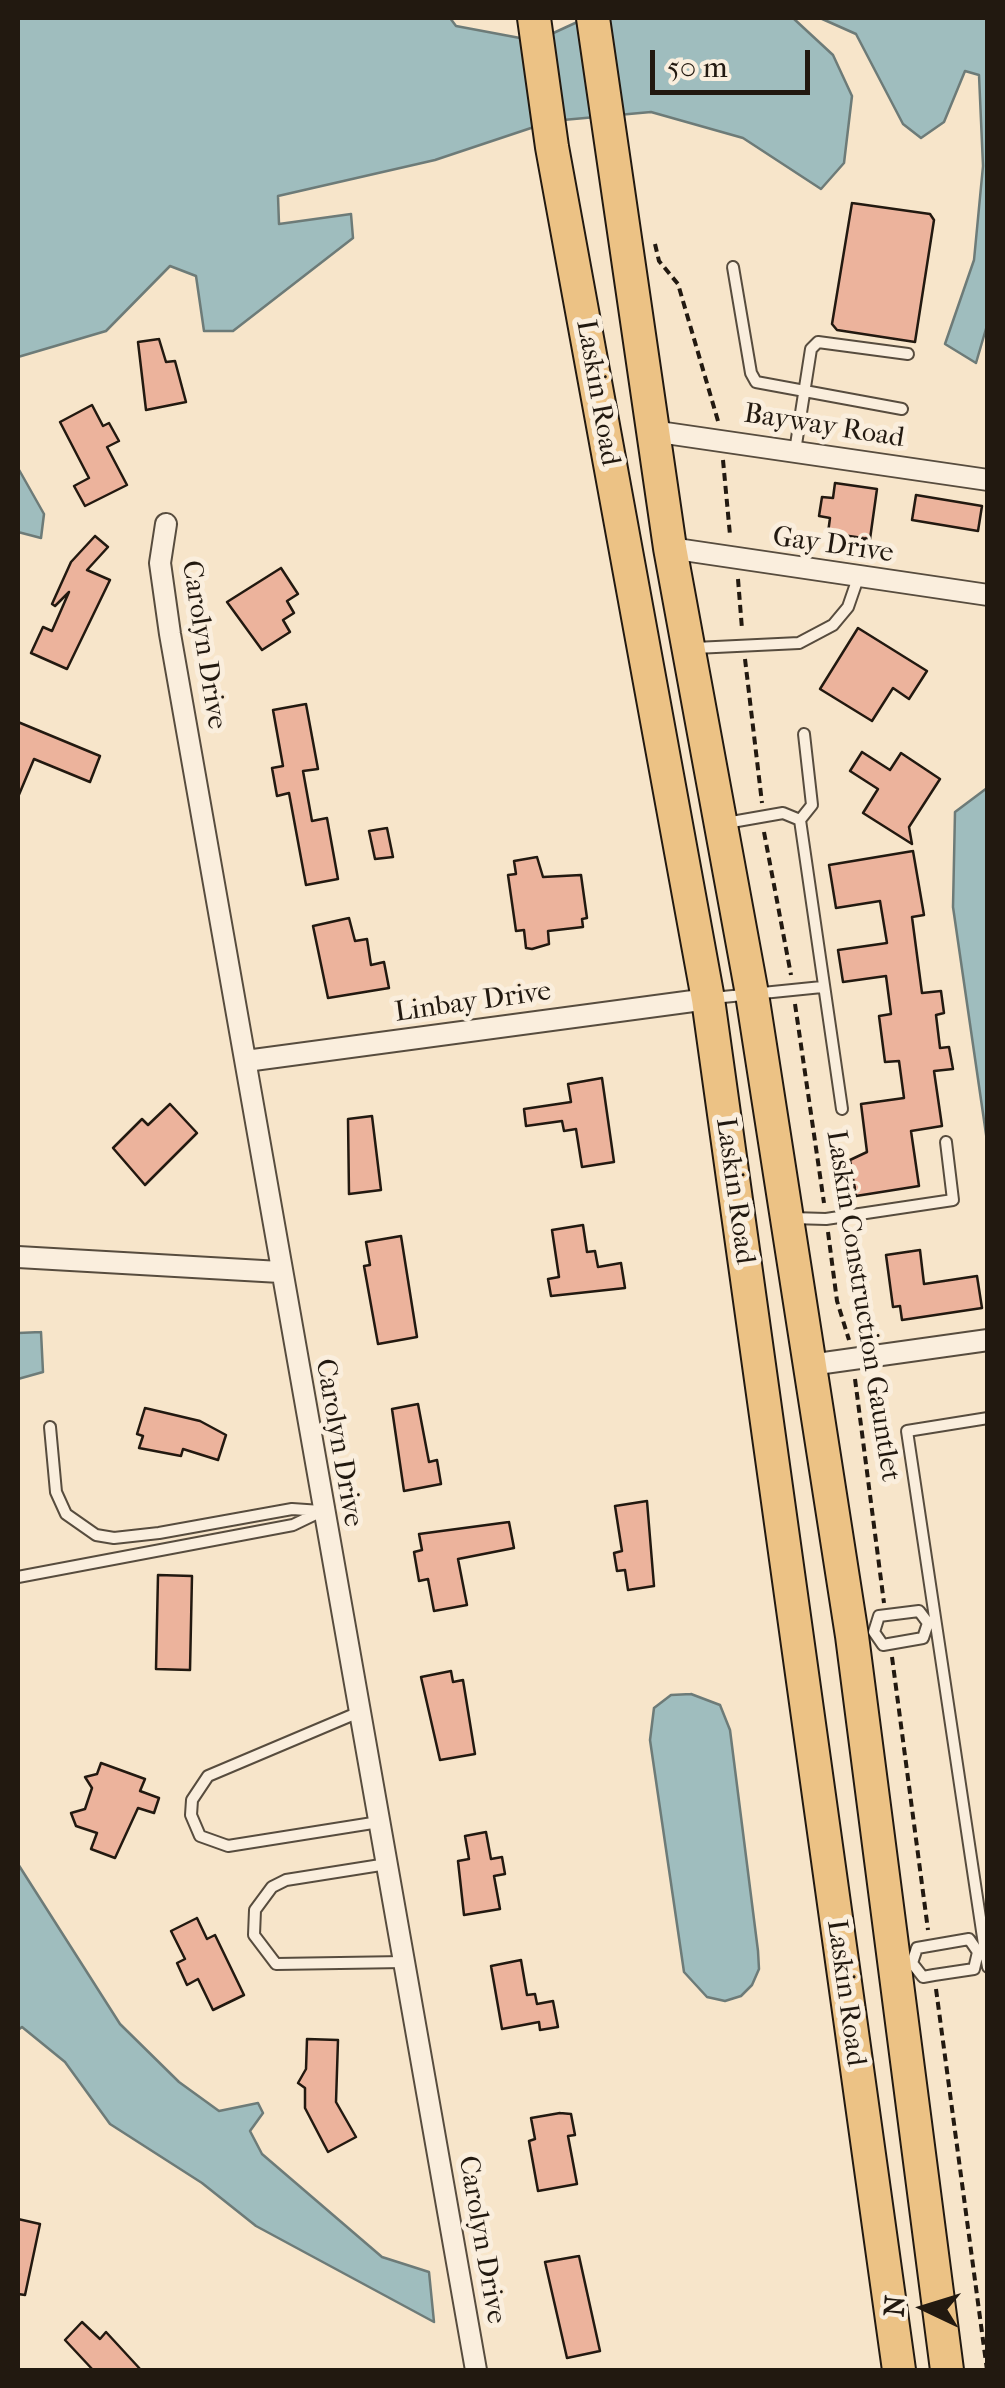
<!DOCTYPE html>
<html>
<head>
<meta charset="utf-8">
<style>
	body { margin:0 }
	#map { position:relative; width:1005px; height:2388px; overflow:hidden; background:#f7e5ca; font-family:"IM FELL French Canon",serif }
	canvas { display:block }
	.frame { position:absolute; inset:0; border:20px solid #221910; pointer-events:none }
	.north { position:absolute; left:875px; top:2258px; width:100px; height:100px; -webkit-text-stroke:8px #faeedd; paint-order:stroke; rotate:274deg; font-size:28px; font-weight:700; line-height:40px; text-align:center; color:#221910 }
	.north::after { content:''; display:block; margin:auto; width:35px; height:45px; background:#221910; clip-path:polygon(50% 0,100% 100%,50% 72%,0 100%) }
	.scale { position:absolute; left:650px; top:50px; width:160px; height:45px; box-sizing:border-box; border:5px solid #221910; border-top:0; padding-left:12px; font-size:30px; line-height:35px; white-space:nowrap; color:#221910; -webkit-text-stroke:8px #faeedd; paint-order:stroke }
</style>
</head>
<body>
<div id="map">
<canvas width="1005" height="2388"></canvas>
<div class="frame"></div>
<div class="north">N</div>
<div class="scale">50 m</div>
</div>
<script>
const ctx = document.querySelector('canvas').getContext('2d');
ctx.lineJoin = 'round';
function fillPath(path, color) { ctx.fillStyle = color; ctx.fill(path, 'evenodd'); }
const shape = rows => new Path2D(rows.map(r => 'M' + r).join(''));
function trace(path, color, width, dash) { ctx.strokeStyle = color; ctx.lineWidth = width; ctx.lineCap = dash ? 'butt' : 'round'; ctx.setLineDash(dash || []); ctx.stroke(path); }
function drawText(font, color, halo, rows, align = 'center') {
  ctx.font = font + ' "IM FELL French Canon",serif'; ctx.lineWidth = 10; ctx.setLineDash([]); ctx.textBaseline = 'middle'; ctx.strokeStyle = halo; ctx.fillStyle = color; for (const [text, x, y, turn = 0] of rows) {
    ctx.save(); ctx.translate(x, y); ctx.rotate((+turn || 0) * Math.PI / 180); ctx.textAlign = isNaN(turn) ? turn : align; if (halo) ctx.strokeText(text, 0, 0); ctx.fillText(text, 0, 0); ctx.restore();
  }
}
const water = shape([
	[18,18,450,18,456,26,536,41,586,18,793,18,833,55,852,96,844,163,821,189,743,138,651,112,552,121,435,160,278,196,279,224,351,214,353,238,233,331,204,331,196,276,170,266,106,331,18,357,18,18],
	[820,18,987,18,988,322,976,363,945,344,974,260,983,166,979,75,965,71,944,122,921,138,903,124,856,34,820,18],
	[18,468,44,514,41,538,18,532,18,468],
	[987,788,987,1141,953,907,955,812,987,788],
	[41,1332,43,1372,18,1379,18,1333,41,1332],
	[691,1694,720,1705,730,1730,758,1951,759,1969,752,1985,741,1996,725,2001,707,1997,684,1972,650,1740,654,1708,671,1695,691,1694],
	[18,1864,120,2024,179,2082,219,2111,258,2103,263,2113,250,2131,262,2154,382,2257,429,2272,434,2322,256,2226,202,2183,110,2124,65,2062,22,2027,18,2030,18,1864]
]);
const building = shape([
	[852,203,930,214,934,220,915,342,837,330,832,324,852,203],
	[159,339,166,362,175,361,186,402,146,410,138,342,159,339],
	[92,405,103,426,109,423,119,441,107,447,127,485,85,506,74,486,89,478,60,422,92,405],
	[835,483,877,489,870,539,828,533,830,518,819,516,822,497,833,498,835,483],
	[916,495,982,506,978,531,912,520,916,495],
	[95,536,108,547,87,570,110,580,67,669,31,653,43,627,52,631,69,592,55,606,52,604,71,562,95,536],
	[281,568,298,594,287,601,294,613,283,620,290,632,262,650,227,602,281,568],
	[858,628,927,671,909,699,893,688,872,721,820,689,858,628],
	[306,704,318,769,303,771,312,821,327,818,338,879,306,885,289,793,277,796,272,768,283,766,273,710,306,704],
	[18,722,100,756,90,782,34,759,18,797,18,722],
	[862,752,890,770,901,753,940,779,909,827,912,844,863,813,878,789,850,771,862,752],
	[387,828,393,857,375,859,369,831,387,828],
	[913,851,924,915,912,917,922,993,941,991,944,1013,936,1015,940,1048,949,1047,953,1069,934,1071,942,1126,911,1131,919,1186,856,1196,850,1160,867,1152,861,1104,904,1098,899,1061,885,1062,879,1016,891,1014,886,976,843,982,838,950,887,943,880,901,836,908,829,865,913,851],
	[537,857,543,877,581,875,587,918,582,919,583,927,548,931,549,944,532,949,526,948,524,930,516,931,508,875,516,874,514,861,537,857],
	[349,918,355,941,367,939,371,965,384,962,389,988,328,998,313,926,349,918],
	[602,1078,614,1162,582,1167,576,1129,564,1131,562,1121,526,1126,524,1109,571,1102,568,1084,602,1078],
	[170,1104,197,1133,145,1185,113,1148,142,1119,148,1125,170,1104],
	[372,1116,381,1190,349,1194,348,1119,372,1116],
	[583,1225,587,1252,595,1251,598,1267,621,1263,625,1288,551,1296,548,1279,559,1277,552,1230,583,1225],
	[401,1236,417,1337,378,1344,364,1266,370,1265,366,1242,401,1236],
	[920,1250,924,1284,977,1276,982,1308,902,1320,900,1306,893,1307,886,1255,920,1250],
	[418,1404,429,1462,437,1460,441,1484,404,1491,392,1409,418,1404],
	[145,1408,200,1421,226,1435,218,1460,183,1449,181,1456,139,1448,143,1436,137,1434,145,1408],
	[647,1501,654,1586,628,1590,625,1570,617,1571,614,1553,622,1551,615,1506,647,1501],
	[509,1522,514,1548,458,1559,467,1605,434,1611,428,1579,419,1581,414,1552,422,1550,419,1534,509,1522],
	[158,1575,192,1576,190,1670,156,1669,158,1575],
	[451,1671,453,1682,463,1680,475,1754,440,1760,421,1677,451,1671],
	[101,1763,145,1779,140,1791,159,1798,154,1813,138,1808,115,1858,91,1849,97,1833,76,1826,71,1813,85,1809,92,1788,85,1777,97,1774,101,1763],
	[486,1832,491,1859,502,1857,505,1874,494,1876,500,1909,464,1915,458,1861,469,1859,465,1836,486,1832],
	[197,1918,207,1939,215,1935,244,1995,213,2010,198,1979,187,1985,177,1963,185,1959,171,1931,197,1918],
	[521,1960,527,1995,535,1994,537,2004,553,2001,558,2027,540,2030,539,2022,502,2029,491,1966,521,1960],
	[307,2039,338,2040,336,2102,356,2137,328,2152,305,2108,305,2088,298,2083,306,2069,307,2039],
	[560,2113,571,2114,575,2135,568,2136,577,2184,538,2191,529,2141,535,2139,531,2118,560,2113],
	[18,2219,40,2224,25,2295,18,2294,18,2219],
	[579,2256,600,2351,567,2358,545,2262,579,2256],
	[82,2322,100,2339,106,2332,141,2370,93,2370,65,2340,82,2322]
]);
const path = shape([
	[655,244,659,261,678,284,718,421],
	[723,460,730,535],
	[738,579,742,629],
	[745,659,762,803],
	[764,832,791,975],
	[795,1004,824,1203],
	[828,1232,837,1301,849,1340],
	[855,1379,884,1603],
	[892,1657,928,1930],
	[936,1989,987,2370]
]);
const lane = shape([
	[733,267,751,373,756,382,902,409],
	[795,451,811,349,818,342,908,354],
	[695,648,799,643,833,625,848,607,858,578],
	[800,820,812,805,804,734],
	[726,823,783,813,800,820,842,1109],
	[713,998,822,987],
	[792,1218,826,1219,953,1200,946,1142],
	[50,1427,56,1492,66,1514,96,1535,114,1538,159,1533,292,1509,321,1511],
	[18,1577,293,1525,320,1512],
	[874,1632,883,1645,923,1638,928,1623],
	[874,1632,879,1616,919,1611,928,1623],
	[357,1713,208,1776,192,1800,191,1815,200,1836,228,1846,379,1822],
	[387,1864,286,1880,272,1887,255,1910,254,1935,276,1964,404,1962],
	[985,1951,907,1431,988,1418],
	[912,1963,917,1948,969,1939,978,1952,985,1951,988,1967],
	[912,1963,923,1977,934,1975,974,1969,978,1952]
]);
const street = shape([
	[652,431,988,480],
	[166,524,160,563,170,634,476,2370],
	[670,548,988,595],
	[246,1061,708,999],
	[18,1257,280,1272],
	[810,1365,988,1340]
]);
const primary = shape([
	[534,18,552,147,708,999,899,2370],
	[593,18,670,548,752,994,852,1636,947,2370]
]);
const streetNames = [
	["Laskin Road",597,393,80],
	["Bayway Road",824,427,9],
	["Gay Drive",833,546,8],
	["Carolyn Drive",203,645,81],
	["Linbay Drive",473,1003,-8],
	["Laskin Road",734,1191,82],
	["Laskin Construction Gauntlet",862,1306,81],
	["Carolyn Drive",338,1443,80],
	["Laskin Road",845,1993,82],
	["Carolyn Drive",481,2240,80]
];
fillPath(water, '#9fbdbe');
trace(water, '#6d7b78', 2.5);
fillPath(building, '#ecb39c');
trace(building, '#221910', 2.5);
trace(lane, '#574c3e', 14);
trace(street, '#574c3e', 24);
trace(primary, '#221910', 36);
trace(path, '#221910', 4, [8, 5]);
trace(lane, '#faeedd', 10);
trace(street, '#faeedd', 20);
trace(primary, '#ecc285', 32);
drawText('28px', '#221910', '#faeedd', streetNames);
</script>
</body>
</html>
